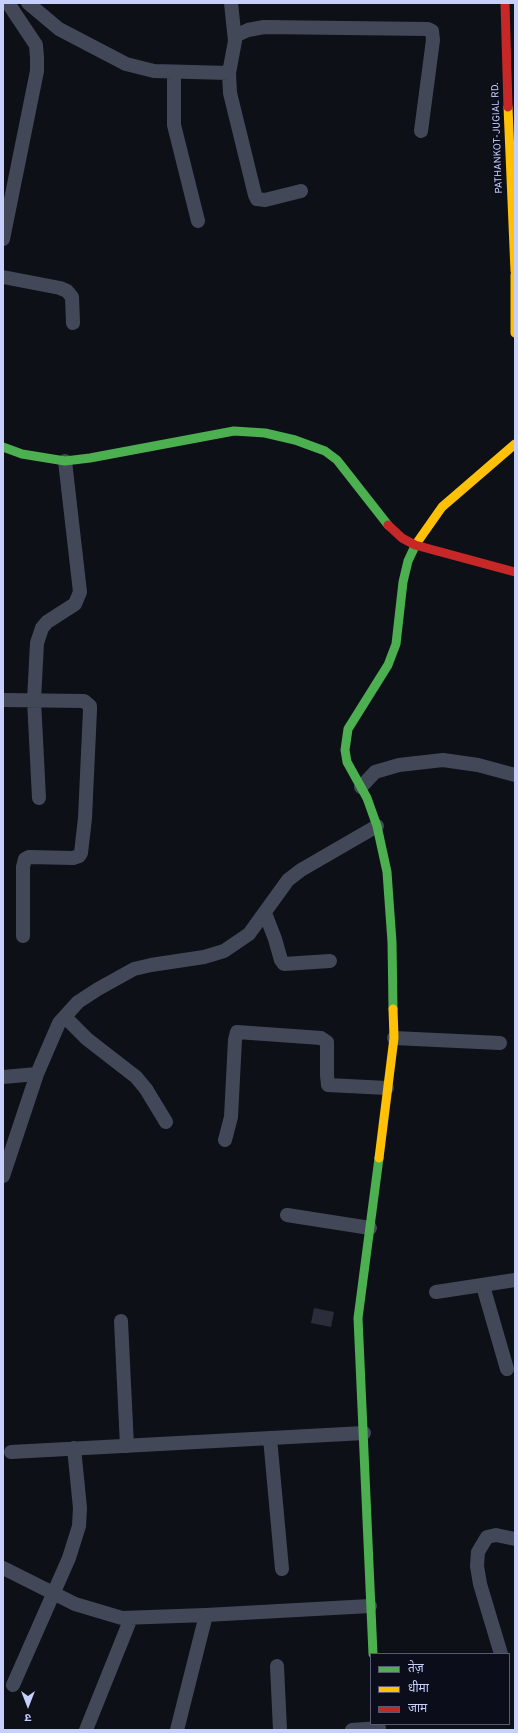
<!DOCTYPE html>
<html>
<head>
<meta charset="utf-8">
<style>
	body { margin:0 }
	#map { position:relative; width:518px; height:1733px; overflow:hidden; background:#0e1018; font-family:Overpass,"Noto Sans Devanagari",sans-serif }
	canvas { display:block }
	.frame { position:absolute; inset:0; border:4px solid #c7d0fd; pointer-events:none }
	.legend { position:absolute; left:370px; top:1653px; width:140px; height:72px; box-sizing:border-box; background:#0b0d1b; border:1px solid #565b75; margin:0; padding:5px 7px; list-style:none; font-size:12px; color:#c7d0fd }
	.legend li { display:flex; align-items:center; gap:8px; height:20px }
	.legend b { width:20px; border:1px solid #565b75 }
	.north { position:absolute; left:8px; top:1685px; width:40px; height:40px; -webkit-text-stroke:3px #0b0d1b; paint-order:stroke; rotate:180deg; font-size:11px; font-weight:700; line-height:16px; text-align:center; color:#c7d0fd }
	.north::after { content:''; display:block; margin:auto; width:14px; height:18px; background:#c7d0fd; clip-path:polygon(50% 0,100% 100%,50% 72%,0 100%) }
</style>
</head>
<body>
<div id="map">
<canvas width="518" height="1733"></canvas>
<div class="frame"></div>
<ul class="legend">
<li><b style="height:5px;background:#4caf50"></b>तेज़</li>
<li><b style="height:5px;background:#ffc107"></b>धीमा</li>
<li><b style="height:5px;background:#c62828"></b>जाम</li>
</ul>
<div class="north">उ</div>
</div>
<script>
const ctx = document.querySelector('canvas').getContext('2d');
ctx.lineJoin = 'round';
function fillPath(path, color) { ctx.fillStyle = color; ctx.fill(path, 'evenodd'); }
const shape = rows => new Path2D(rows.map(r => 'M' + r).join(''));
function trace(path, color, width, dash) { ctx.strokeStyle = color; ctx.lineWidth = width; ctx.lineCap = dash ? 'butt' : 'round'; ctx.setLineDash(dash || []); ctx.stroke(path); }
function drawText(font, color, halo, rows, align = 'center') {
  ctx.font = font + ' Overpass,sans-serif'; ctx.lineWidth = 3.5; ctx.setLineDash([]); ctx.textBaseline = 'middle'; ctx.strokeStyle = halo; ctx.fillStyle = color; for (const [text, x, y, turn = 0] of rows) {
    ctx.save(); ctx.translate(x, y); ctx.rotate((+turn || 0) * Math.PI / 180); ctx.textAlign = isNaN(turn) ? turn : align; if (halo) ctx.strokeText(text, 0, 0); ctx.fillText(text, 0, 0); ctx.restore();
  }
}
const building = shape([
	[314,1308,334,1312,331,1327,311,1323]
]);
const street = shape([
	[28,3,59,29,126,64,154,71,229,73],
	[231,3,235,41,229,73,230,93,255,195,257,199,265,200,301,191],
	[235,36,248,30,264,27,428,29,432,31,433,40,421,131],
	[174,72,174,125,198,221],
	[3,239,37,71,37,58,36,45,8,3],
	[3,277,60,288,67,291,72,297,73,323],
	[3,700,84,701,90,706,90,710,85,818,81,853,79,856,73,858,29,857,25,859,23,867,23,936],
	[361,787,375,772,399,765,443,760,478,765,515,775],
	[39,798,34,700,37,643,42,628,47,622,75,604,80,592,65,461],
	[265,913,275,939,281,960,284,964,330,961],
	[65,1017,87,1039,136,1077,146,1089,166,1122],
	[394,1038,500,1043],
	[3,1077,37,1074],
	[225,1140,231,1117,235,1040,237,1032,321,1038,327,1042,327,1075,328,1085,387,1088],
	[3,1176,37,1074,59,1023,78,1002,98,989,134,969,151,965,204,957,224,951,249,934,288,880,301,870,377,826],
	[287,1215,370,1228],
	[483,1286,507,1369],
	[436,1292,515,1280],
	[121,1321,127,1446],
	[270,1438,282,1569],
	[11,1452,364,1433],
	[3,1568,75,1604,122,1618,206,1615,370,1606],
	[501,1654,480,1584,477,1566,478,1552,487,1537,496,1535,515,1539],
	[277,1666,280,1730],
	[13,1685,69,1558,79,1526,80,1508,74,1448],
	[86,1730,131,1618],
	[177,1730,206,1615],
	[352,1730,379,1728]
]);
const fast = shape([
	[3,447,22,454,65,461,90,458,234,431,265,433,295,440,325,451,337,460,388,525],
	[393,1009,392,942,387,872,377,826,367,798,347,762,345,750,348,729,388,665,396,644,403,582,408,561,416,544],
	[373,1654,358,1318,379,1158]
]);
const slow = shape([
	[508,107,515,271],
	[515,275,515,333],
	[416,544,442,507,515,444],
	[379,1158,394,1038,393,1009]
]);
const jam = shape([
	[505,3,508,107],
	[388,525,402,538,415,545,515,572]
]);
const streetNames = [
	["PATHANKOT-JUGIAL RD.",498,138,-92]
];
fillPath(building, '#2b2d3b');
trace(street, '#434859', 14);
trace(fast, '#4caf50', 9);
trace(slow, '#ffc107', 9);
trace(jam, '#c62828', 9);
drawText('10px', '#c7d0fd', '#0b0d1b', streetNames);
</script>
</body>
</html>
